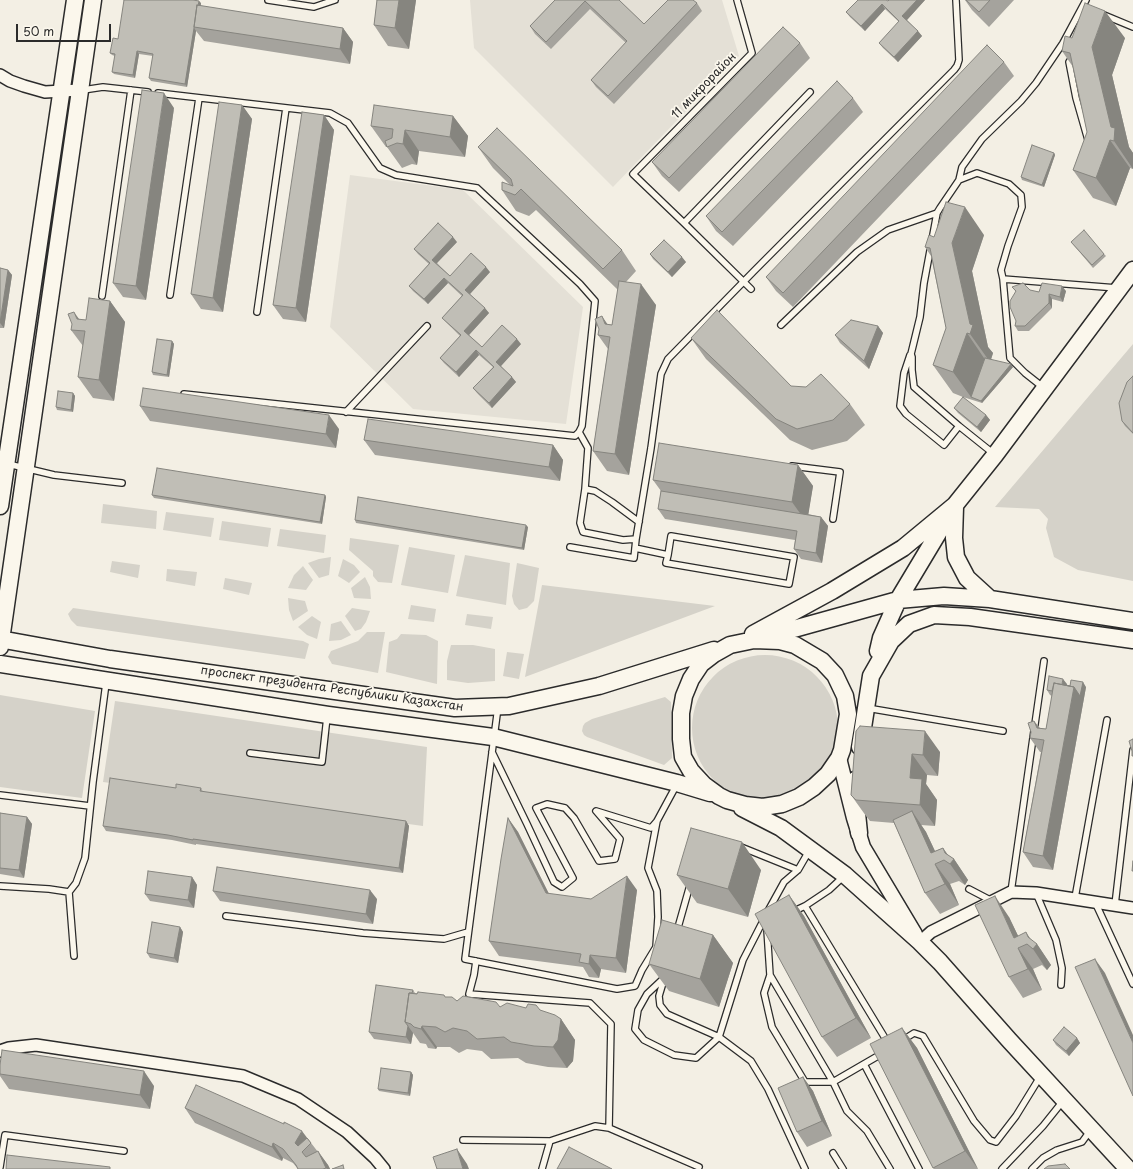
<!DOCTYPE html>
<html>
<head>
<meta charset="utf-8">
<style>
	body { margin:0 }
	#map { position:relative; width:1133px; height:1169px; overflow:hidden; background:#f3efe4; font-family:"Playpen Sans",sans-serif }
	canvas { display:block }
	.scale { position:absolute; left:16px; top:24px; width:95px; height:18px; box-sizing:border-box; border:2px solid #2b2b2b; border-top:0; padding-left:5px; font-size:12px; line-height:14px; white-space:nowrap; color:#2b2b2b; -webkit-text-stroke:3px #fbf7ec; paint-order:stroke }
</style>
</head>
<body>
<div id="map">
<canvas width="1133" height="1169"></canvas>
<div class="scale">50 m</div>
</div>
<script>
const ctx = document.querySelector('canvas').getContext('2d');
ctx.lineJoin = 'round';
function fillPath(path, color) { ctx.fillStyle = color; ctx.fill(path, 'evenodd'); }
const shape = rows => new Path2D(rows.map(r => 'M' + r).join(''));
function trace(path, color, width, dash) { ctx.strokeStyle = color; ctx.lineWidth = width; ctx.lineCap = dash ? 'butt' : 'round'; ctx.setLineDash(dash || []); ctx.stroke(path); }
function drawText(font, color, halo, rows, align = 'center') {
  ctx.font = font + ' "Playpen Sans",sans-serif'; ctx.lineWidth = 3.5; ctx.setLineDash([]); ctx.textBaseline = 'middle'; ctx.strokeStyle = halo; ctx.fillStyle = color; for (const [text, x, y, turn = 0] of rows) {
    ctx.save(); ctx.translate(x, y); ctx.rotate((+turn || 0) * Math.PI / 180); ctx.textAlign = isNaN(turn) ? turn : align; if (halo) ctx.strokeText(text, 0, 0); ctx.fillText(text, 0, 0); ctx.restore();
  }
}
const built = shape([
	[470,0,722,0,739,56,613,187,474,48],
	[350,175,463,190,583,307,566,424,413,409,330,327]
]);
const green = shape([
	[1133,344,1133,581,1078,570,1054,557,1046,528,1048,519,1039,509,995,507],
	[103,504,157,511,156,529,101,523],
	[166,512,214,518,211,537,163,530],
	[222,521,271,528,268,547,219,540],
	[280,529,326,535,324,553,277,546],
	[350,538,399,545,392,583,378,582,373,576,373,571,349,550],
	[409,547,455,555,448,593,401,585],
	[465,555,510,563,506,605,456,596],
	[331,557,329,575,319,578,308,563,319,559],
	[343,559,354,565,360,572,349,583,338,576],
	[112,561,140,565,138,578,110,572],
	[517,563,539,568,534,601,527,608,519,610,514,604,512,596],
	[303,566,313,580,306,590,288,588,294,575],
	[167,569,197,572,195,586,166,581],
	[365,577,370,587,371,599,354,598,351,588],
	[225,578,252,583,249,595,223,589],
	[542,585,715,606,525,677],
	[288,598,305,601,308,611,293,621,289,610],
	[411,605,436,609,434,622,408,619],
	[73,608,303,641,309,644,305,659,77,626,71,620,68,614],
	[352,608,370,611,366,622,361,629,355,631,345,616],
	[467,614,493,617,491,629,465,625],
	[312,616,321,622,317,639,307,635,298,627],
	[341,621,351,635,341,640,329,641,331,624],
	[367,632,385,632,378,673,332,664,328,657,331,651,358,641],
	[401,634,426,635,438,641,437,684,386,672,389,642,397,639],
	[451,645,473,645,495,649,495,681,468,683,447,680,447,661],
	[507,652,524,654,519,679,503,676],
	'692 728a73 73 0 1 1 146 0a73 73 0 1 1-146 0Z',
	[0,695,95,711,82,798,0,787],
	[665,697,671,702,672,758,664,765,587,737,584,735,582,731,583,726,585,723,592,719],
	[115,701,427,747,423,826,103,782]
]);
const service = shape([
	[268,0,314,7,335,0],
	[737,0,752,53,633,174,684,223,751,289],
	[1104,15,1133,27],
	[1073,56,1069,62,1076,98,1088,140],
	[83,90,103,87,148,92],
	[158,93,330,113,348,123,380,168,396,175,477,188,580,284,595,301,582,426,579,432,575,436,184,394],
	[959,180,962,167,982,139,1021,101,1036,83,1063,43,1086,0],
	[684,223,810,92],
	[170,295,199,98],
	[102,296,131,90],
	[257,312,286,108],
	[781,325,857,252,888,230,937,213],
	[911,354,920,317,924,283,937,213,940,208,959,180,977,173,1009,184,1021,195,1022,207,1008,246,1001,270,1003,279],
	[1044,388,1025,373,1010,358,1003,279,1117,288],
	[346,412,427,326],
	[959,426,914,387,912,370,912,357,911,354,910,355,904,373,900,406,906,414,944,445,959,426,994,454],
	[579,432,588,448,585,489,595,491,612,502,639,522],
	[8,464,54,475,122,483],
	[792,466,840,472,833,519],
	[585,489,580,523,583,532,623,540,636,539],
	[570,547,634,558,636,539,651,448,661,374,668,359,754,271,954,70,957,66,959,60,956,0],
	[635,548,668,555,671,536,794,557,789,584,666,563,668,555],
	[498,707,465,959,617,989,635,986,642,970,656,947,658,917,657,891,648,868,657,821],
	[867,708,1003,731],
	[492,752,527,824,554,882,562,887,573,878,536,808,547,804,565,808,574,818,599,861,615,859,620,839,596,811,651,828,657,821,677,784],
	[250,753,322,762,327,717],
	[0,795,90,806],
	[741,847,798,870],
	[0,886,49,889,69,892,76,883,85,858,93,782,106,683],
	[969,889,992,901],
	[69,892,74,956],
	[1011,892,1044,661],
	[1036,893,1056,940,1062,968,1061,985],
	[1075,898,1107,720],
	[1095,902,1133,984],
	[1115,905,1133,750],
	[805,906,888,1043],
	[768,911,784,882,798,870,809,851],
	[792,912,805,906,829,890,844,876],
	[226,916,363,933,444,939,468,932],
	[767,930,770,975],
	[677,931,690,885],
	[476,961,474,975,469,994,590,1003,611,1024,609,1128],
	[665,976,659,996,660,1005,667,1014,719,1037,751,1061,768,1089,805,1169],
	[664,978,647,994,638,1010,635,1029,644,1040,674,1055,696,1058,719,1037,743,960,764,919],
	[903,1040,914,1033,923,1036,974,1121,990,1140,996,1142,1016,1116,1040,1077],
	[883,1053,864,1064,919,1169],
	[864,1064,833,1082,805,1082,772,1027,764,993,770,975,833,1082,847,1111,867,1131,890,1169],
	[463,1140,550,1141],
	[833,1153,843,1169],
	[0,1167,5,1135,124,1151],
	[542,1169,550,1141,595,1126,609,1128,699,1167],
	[1002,1169,1043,1126,1063,1101],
	[1032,1169,1043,1158,1057,1150,1082,1142,1090,1131]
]);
const minor = shape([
	[0,75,10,81,24,86,45,92,80,90],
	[920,942,931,932,1011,892,1036,893,1133,908],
	[0,1051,9,1048,36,1045,243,1076,298,1099,347,1132,375,1158,384,1169]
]);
const tertiary = shape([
	[839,758,854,818,863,847,915,934]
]);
const secondary = shape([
	[0,506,75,0],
	[955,507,954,538,956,557,967,578,990,599],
	[753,634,832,591,903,548,955,505,995,455,1133,270],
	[0,639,110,659,455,708,509,706,599,686,714,650],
	[754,640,780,641,795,645,822,661,835,675,845,696,848,714,842,750,839,758,828,774,814,787,799,797,782,804,763,807,745,805,727,800,719,796,704,785,691,771,683,757,681,739,681,713,684,696,691,679,701,664,714,654,730,645,754,640,898,600,944,596,990,599,1133,621],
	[0,647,93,0],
	[878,651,881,638,898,600,949,515],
	[0,664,328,715,493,737,677,783,710,793],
	[860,747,871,676,891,641,909,624,934,615,970,617,1133,640],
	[855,780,854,784,859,833],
	[742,808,781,828,845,875,920,942,940,962,1009,1040,1128,1169]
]);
const wall = shape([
	[377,0,416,0,409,49,388,46,374,25],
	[555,0,619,0,644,24,697,3,702,11,614,104,596,87,591,80,626,43,590,9,551,49,535,34,530,26],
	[925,0,907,20,922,36,898,62,883,48,879,43,899,22,885,9,865,31,850,17,846,12,888,1],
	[965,0,1014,0,989,27,972,10],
	[201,3,201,6,343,28,353,42,350,64,204,41,196,31,187,87,151,81,149,78,153,56,139,54,135,78,114,74,112,72,115,56,112,55,110,53,118,39],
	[1072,38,1125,38,1112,75,1129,147,1133,153,1133,169,1130,168,1116,206,1093,198,1073,170,1087,132,1073,67,1062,51],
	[800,43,810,58,679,192,662,176,652,162],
	[1004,62,1014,76,793,307,776,291,766,277],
	[853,98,863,112,733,246,716,231,706,216],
	[242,105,252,119,223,312,201,309,191,294],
	[174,108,146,300,123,297,113,283],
	[324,115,334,130,306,322,283,319,273,305],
	[453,116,468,136,465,157,419,151,417,165,412,164,402,168,387,147,386,147,371,126],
	[478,147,622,250,636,271,626,282,656,305,629,475,607,471,593,451,608,349,598,335,608,324,612,325,618,290,536,210,529,216,516,211,502,190,510,185,493,168],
	[1054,153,1055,155,1044,187,1022,180,1021,177],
	[984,235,972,271,988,347,993,353,991,360,1013,367,982,403,963,397,986,415,990,420,981,432,958,413,954,408,963,397,953,393,933,365,946,328,931,256,925,247,934,237],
	[457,242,437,263,450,276,490,272,470,294,489,313,469,335,482,347,521,344,501,366,516,382,492,408,477,393,473,388,493,367,479,355,459,377,444,363,440,358,460,336,442,318,462,296,448,283,428,304,413,291,409,286,429,264,418,254,414,249],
	[1071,242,1104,254,1106,256,1093,268],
	[650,254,686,262,672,277,653,259],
	[0,268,8,270,12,275,4,328,0,328],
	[1012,287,1039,292,1066,291,1063,302,1052,299,1052,308,1029,331,1018,331,1015,326,1016,321,1016,292],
	[110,301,125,322,114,401,93,398,78,377,83,346,71,330,79,319,86,320],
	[878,326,883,333,869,369,840,343,835,335],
	[691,338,791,386,850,404,865,425,847,441,812,450,790,440,706,359],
	[172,341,174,344,169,377,153,375,152,372],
	[1133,376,1133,434,1125,426,1122,421],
	[73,393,75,396,73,412,57,410,56,407],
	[140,406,339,429,336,448,150,421],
	[364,440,553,445,563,460,560,481,375,455],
	[798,465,813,486,808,514,821,517,828,526,822,563,801,559,794,549,795,540,665,519,658,509,661,491,653,480],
	[152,495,325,495,326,497,322,524,154,498],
	[355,520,528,527,524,550,356,523],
	[1067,684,1067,685,1070,686,1086,687,1053,870,1033,867,1023,852,1041,752,1040,752,1030,738,1034,721,1040,728,1046,729,1052,696,1050,695,1047,690],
	[856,731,940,752,938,776,927,775,926,784,937,800,935,826,921,825,926,832,935,851,943,848,948,855,954,859,968,880,965,885,959,881,950,884,959,905,940,914,925,893,894,823,870,821,866,816,851,795],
	[176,788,201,788,203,792,406,821,409,826,403,873,196,844,196,845,172,840,106,831,103,826],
	[0,813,27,817,32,824,24,878,0,874],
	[508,818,518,832,549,894,591,899,637,890,626,973,601,969,599,978,589,977,583,967,499,956,489,941],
	[761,870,748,917,697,903,677,875],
	[192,877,197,885,194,908,150,901,145,894],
	[213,891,377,899,373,924,220,901],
	[789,895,804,916,871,1038,837,1057,822,1037],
	[1009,917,1018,936,1031,940,1037,944,1051,965,1047,970,1042,965,1033,969,1042,990,1023,998,1009,977],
	[180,927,183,932,178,963,150,958,147,953],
	[713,935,733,963,719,1007,669,991,649,964],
	[413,990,415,993,445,997,457,1001,500,1007,526,1008,540,1010,561,1019,575,1040,573,1061,567,1068,548,1067,526,1063,518,1058,491,1059,482,1051,467,1049,459,1053,450,1047,437,1047,436,1049,428,1048,426,1044,420,1043,413,1033,411,1044,374,1039,369,1032],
	[902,1028,917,1048,978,1169,934,1169,933,1168],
	[1077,1038,1080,1043,1069,1056,1056,1045,1053,1040],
	[0,1065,154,1086,150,1109,9,1089,0,1076],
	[411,1072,413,1075,410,1096,379,1091,378,1089],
	[803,1077,813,1091,832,1136,807,1147,797,1132],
	[185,1108,308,1139,328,1165,330,1169,298,1169,293,1163,283,1158,282,1161,195,1123]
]);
const shadedWall = shape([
	[399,0,416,0,409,49,395,28],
	[917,0,925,0,906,21,902,16],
	[199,1,201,3,197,27,195,27],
	[882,4,885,9,865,31,861,26],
	[1105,11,1125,38,1112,75,1129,147,1133,153,1133,169,1114,141,1092,47],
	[194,28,196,31,187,87,185,84],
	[343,28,353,42,350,64,340,49],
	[918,31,922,36,898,62,894,57],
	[137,51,139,54,135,78,133,75],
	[164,93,174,108,146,300,136,286],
	[242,105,252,119,223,312,213,298],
	[324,115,334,130,306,322,296,308],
	[453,116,468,136,465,157,450,137],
	[405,130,419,151,417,165,403,144],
	[1110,140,1130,168,1116,206,1096,178],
	[1054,153,1055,155,1044,187,1042,185],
	[965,207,984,235,972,271,988,347,993,353,990,362,970,334,970,324,952,243],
	[453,237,457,242,436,264,432,260],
	[682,257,686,262,672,277,668,272],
	[486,267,490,272,469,295,465,290],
	[8,270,12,275,4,328,0,323],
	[444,278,448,283,428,304,424,299],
	[641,284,656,305,629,475,615,454],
	[1062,286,1066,291,1063,302,1060,297],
	[1049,294,1052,299,1052,308,1049,303],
	[110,301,125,322,114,401,99,380],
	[485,308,489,313,468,336,464,331],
	[74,312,89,333,77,319],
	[602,316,616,337,605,324],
	[878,326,883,333,869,369,864,361],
	[967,333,986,361,971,397,953,372],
	[517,339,521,344,500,367,496,362],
	[172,341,174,344,169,377,167,375],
	[476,350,479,355,459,377,456,372],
	[1011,364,1013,367,982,403,981,401],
	[512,377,516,382,492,408,489,403],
	[73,393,75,396,73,412,71,410],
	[329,415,339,429,336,448,326,434],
	[986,415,990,420,981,432,977,427],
	[553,445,563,460,560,481,549,467],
	[798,465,813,486,807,523,792,502],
	[325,495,326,497,322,524,320,522],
	[821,517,828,526,822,563,816,553],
	[526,525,528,527,524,550,522,548],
	[1063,679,1067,684,1066,689,1062,684],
	[1083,682,1086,687,1053,870,1043,856,1074,687],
	[1034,721,1044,735,1037,728],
	[925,731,940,752,938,776,923,755],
	[912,754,927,775,926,784,937,800,935,826,920,805,910,778],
	[912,811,926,832,940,862,931,853],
	[27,817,32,824,24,878,19,870],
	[508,818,518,832,556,908,546,893],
	[406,821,409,826,403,873,399,868],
	[742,842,761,870,748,917,728,889],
	[943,848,952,861,954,859,968,880,965,885,950,864],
	[935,864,950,884,959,905,945,884],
	[627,876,637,890,626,973,616,958],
	[192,877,197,885,194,908,188,900],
	[370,890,377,899,373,924,366,914],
	[789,895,804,916,871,1038,856,1018],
	[995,896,1009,917,1023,946,1014,938],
	[180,927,183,932,178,963,174,958],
	[1026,932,1035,946,1037,944,1051,965,1047,970,1033,949],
	[713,935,733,963,719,1007,700,979],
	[1018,948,1033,969,1042,990,1028,969],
	[590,955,601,969,599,978,589,964],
	[1095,959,1105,973,1133,1035,1133,1043],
	[561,1019,575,1040,573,1061,567,1068,553,1047],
	[408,1026,413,1033,411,1044,406,1037],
	[422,1026,437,1047,436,1049,421,1029],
	[902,1028,917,1048,978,1169,965,1151],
	[1077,1038,1080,1043,1069,1056,1066,1051],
	[144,1071,154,1086,150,1109,140,1095],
	[411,1072,413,1075,410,1096,408,1093],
	[803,1077,813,1091,832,1136,822,1121],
	[302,1131,311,1143,302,1152,295,1143],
	[273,1143,283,1158,282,1161,272,1147],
	[457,1149,467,1164,469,1169,463,1169],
	[318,1151,328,1165,330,1169,327,1169,326,1168]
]);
const building = shape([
	[124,0,193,0,199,1,198,6,197,5,194,27,194,28,185,84,149,78,153,54,137,51,133,75,112,72,115,54,110,53,113,38,118,39,124,0],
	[377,0,399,0,395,28,374,25,377,0],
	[555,0,619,0,644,24,668,0,693,0,697,3,608,96,591,80,627,41,585,1,546,42,530,26,555,0],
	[858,0,886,0,888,1,889,0,917,0,902,16,918,31,894,57,879,43,899,21,882,4,861,26,846,12,858,0],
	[966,0,990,0,979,12,966,0],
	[1085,3,1105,11,1092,47,1111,127,1115,128,1114,141,1110,140,1096,178,1073,170,1087,132,1070,53,1062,51,1065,36,1072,38,1085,3],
	[197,5,343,28,340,49,194,27,197,5],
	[783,27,800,43,669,178,652,162,783,27],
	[987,45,1004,62,783,293,766,277,987,45],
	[837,81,853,98,722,232,706,216,837,81],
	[142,90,164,93,136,286,113,283,142,90],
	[219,102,242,105,213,298,191,294,219,102],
	[374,105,453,116,450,137,405,130,403,144,397,143,387,147,385,141,392,138,393,129,371,126,374,105],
	[302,112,324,115,296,308,273,305,302,112],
	[497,128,622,250,603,269,521,189,515,195,502,190,502,182,513,186,511,179,478,147,497,128],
	[1032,145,1054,153,1042,185,1021,177,1032,145],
	[946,202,965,207,952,243,970,324,973,325,970,334,967,333,953,372,933,365,946,328,930,248,925,247,929,235,934,237,946,202],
	[438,223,453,237,432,260,450,276,471,253,486,267,465,290,485,308,464,331,482,347,502,325,517,339,496,362,512,377,489,403,473,388,494,367,476,350,456,372,440,358,461,335,442,318,463,295,444,278,424,299,409,286,430,263,414,249,438,223],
	[1084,230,1104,254,1092,265,1071,242,1084,230],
	[664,240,682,257,668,272,650,254,664,240],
	[0,268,8,270,0,323,0,268],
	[619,281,641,284,615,454,593,451,610,337,598,335,599,329,595,319,602,316,605,324,612,325,619,281],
	[1023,283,1030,290,1039,292,1042,283,1062,286,1060,297,1049,294,1049,303,1025,326,1015,326,1016,321,1010,307,1010,301,1016,291,1012,287,1023,283],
	[89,298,110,301,99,380,78,377,85,331,71,330,72,324,68,314,74,312,77,319,86,320,89,298],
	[717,310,791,386,806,387,821,374,850,404,833,420,797,429,776,419,691,338,717,310],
	[851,320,878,326,864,361,835,335,851,320],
	[157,339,172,341,167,375,152,372,157,339],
	[985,358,1011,364,981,401,971,397,985,358],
	[1133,376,1133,433,1122,421,1119,403,1127,382,1133,376],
	[143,388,329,415,326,434,140,406,143,388],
	[58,391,73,393,71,410,56,407,58,391],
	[963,397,986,415,977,427,954,408,963,397],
	[368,419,553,445,549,467,364,440,368,419],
	[659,443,798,465,792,502,653,480,659,443],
	[157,468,325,495,320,522,152,495,157,468],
	[661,491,821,517,816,553,794,549,797,531,658,509,661,491],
	[358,497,526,525,522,548,355,520,358,497],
	[1049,676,1063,679,1062,684,1070,686,1071,680,1083,682,1080,696,1074,687,1054,683,1052,691,1047,690,1049,676],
	[1054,683,1074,687,1043,856,1023,852,1044,740,1030,738,1031,732,1028,723,1034,721,1037,728,1046,729,1054,683],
	[860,726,925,731,923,755,912,754,910,778,922,779,920,805,856,800,851,795,856,731,860,726],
	[1133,739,1133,756,1132,756,1132,751,1129,741,1133,739],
	[110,778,176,788,176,784,201,788,200,791,406,821,399,868,193,839,193,840,168,835,103,826,110,778],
	[912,811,931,853,943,848,945,853,954,859,950,864,944,860,935,864,945,884,925,893,893,820,912,811],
	[0,813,27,817,19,870,0,868,0,813],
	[508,818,546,893,591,899,627,876,616,958,590,955,589,964,579,962,581,954,489,941,501,859,508,818],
	[691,828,742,842,728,889,677,875,691,828],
	[1133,861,1133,871,1132,871,1133,861],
	[217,867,370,890,366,914,213,891,217,867],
	[148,871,192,877,188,900,145,894,148,871],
	[789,895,856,1018,822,1037,755,914,789,895],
	[995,896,1014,938,1026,932,1028,937,1037,944,1033,949,1027,944,1018,948,1028,969,1009,977,975,905,995,896],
	[662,920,713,935,700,979,649,964,662,920],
	[152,922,180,927,174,958,147,953,152,922],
	[1095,959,1133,1043,1133,1096,1075,967,1095,959],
	[376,985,413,990,412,993,409,993,405,1022,408,1026,406,1037,369,1032,376,985],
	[418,992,444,995,445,997,452,997,457,1001,463,996,496,1002,500,1007,507,1003,526,1008,528,1004,536,1005,540,1010,555,1015,561,1019,558,1040,553,1047,534,1046,511,1042,504,1037,477,1039,467,1031,453,1028,445,1032,436,1027,422,1026,421,1029,414,1027,411,1024,405,1022,409,993,417,994,418,992],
	[1064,1027,1077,1038,1066,1051,1053,1040,1064,1027],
	[902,1028,965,1151,933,1168,870,1044,902,1028],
	[2,1050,144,1071,140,1095,0,1074,0,1065,2,1050],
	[381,1068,411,1072,408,1093,378,1089,381,1068],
	[803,1077,822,1121,797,1132,778,1088,803,1077],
	[196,1085,284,1124,284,1122,302,1131,295,1143,298,1146,307,1138,311,1143,302,1152,306,1157,318,1151,326,1168,323,1169,298,1169,296,1165,283,1149,273,1143,272,1147,185,1108,196,1085],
	[569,1147,612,1169,557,1169,569,1147],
	[457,1149,463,1169,437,1169,433,1157,457,1149],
	[7,1155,110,1167,110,1169,6,1169,7,1155],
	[1065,1164,1070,1169,1044,1169,1048,1166,1065,1164],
	[343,1165,344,1169,332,1169,343,1165]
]);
const streetNames = [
	["11 микрорайон",704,86,-46],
	["проспект президента Республики Казахстан",332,689,8]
];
fillPath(built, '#e4e0d6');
fillPath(green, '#d5d2c9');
trace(service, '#2b2b2b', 8);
trace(minor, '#2b2b2b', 14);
trace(tertiary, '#2b2b2b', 17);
trace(secondary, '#2b2b2b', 19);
trace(service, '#fbf7ec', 5.5);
trace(minor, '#fbf7ec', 11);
trace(tertiary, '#fbf7ec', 14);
trace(secondary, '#fbf7ec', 16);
fillPath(wall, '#a5a39d');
fillPath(shadedWall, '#86857f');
fillPath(building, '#c0beb6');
trace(building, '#86857f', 1);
drawText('12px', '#2b2b2b', '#fbf7ec', streetNames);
</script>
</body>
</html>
